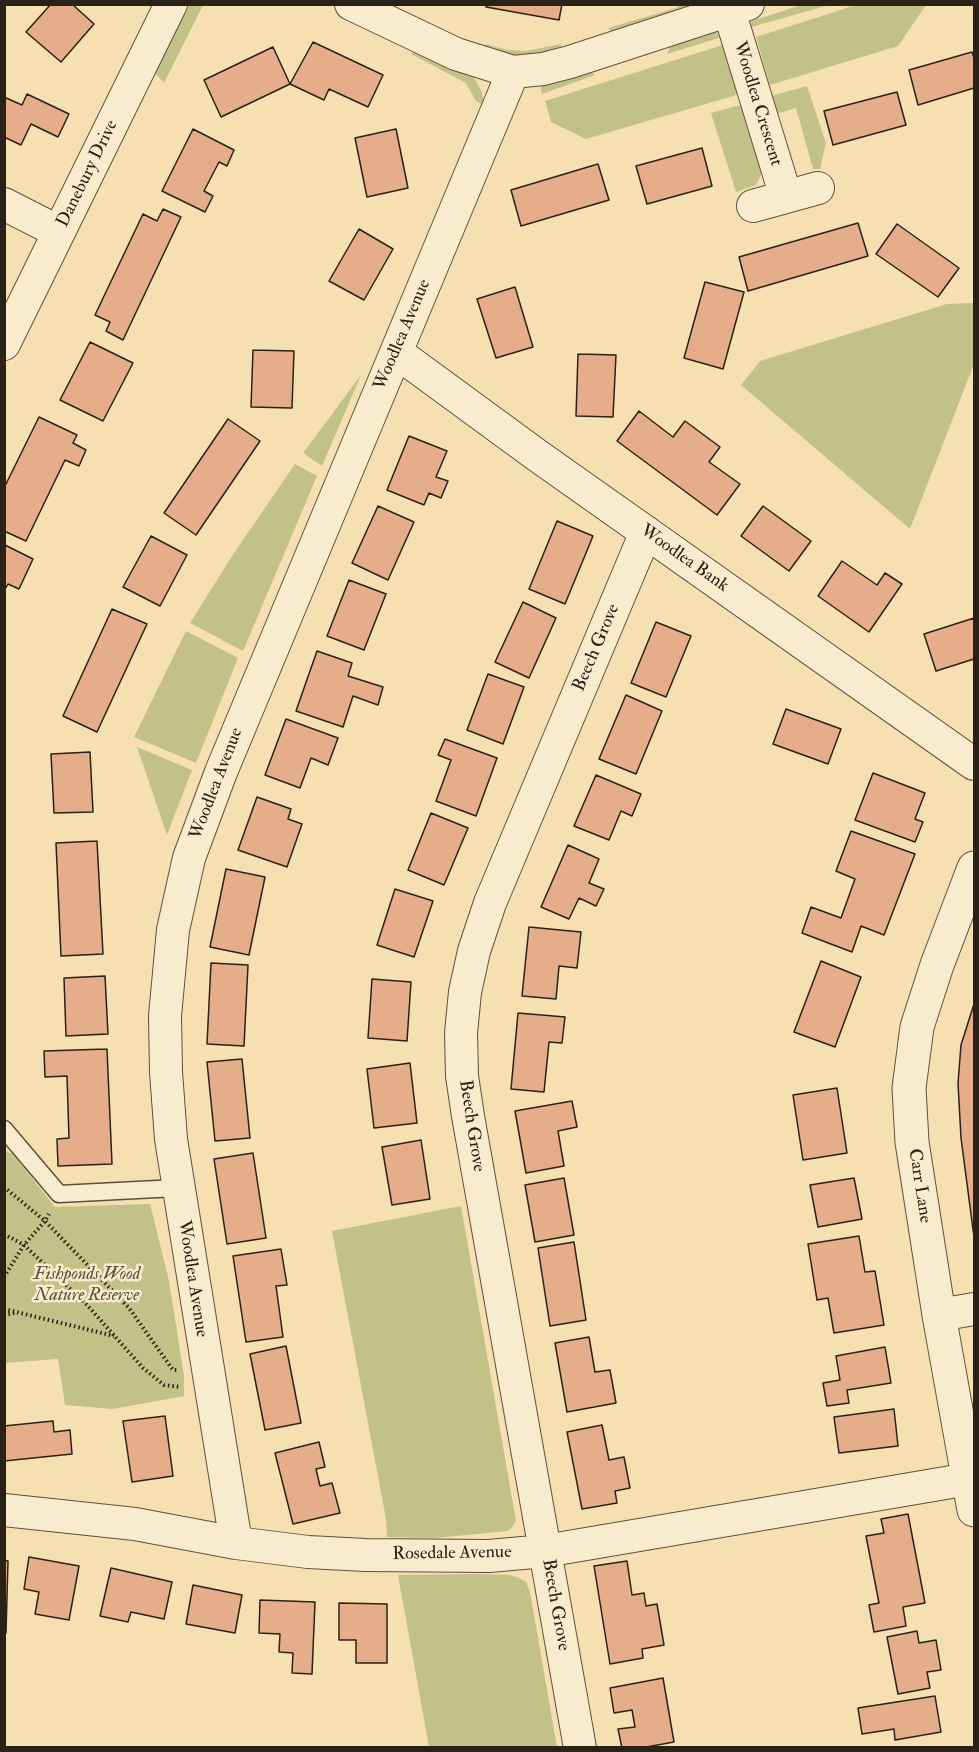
<!DOCTYPE html>
<html>
<head>
<meta charset="utf-8">
<style>
	body { margin:0 }
	#map { position:relative; width:979px; height:1752px; overflow:hidden; background:#f6e0b2; font-family:"IM FELL Double Pica",serif }
	canvas { display:block }
	.frame { position:absolute; inset:0; border:6px solid #2a2118; pointer-events:none }
</style>
</head>
<body>
<div id="map">
<canvas width="979" height="1752"></canvas>
<div class="frame"></div>
</div>
<script>
const ctx = document.querySelector('canvas').getContext('2d');
ctx.lineJoin = 'round';
function fillPath(path, color) { ctx.fillStyle = color; ctx.fill(path, 'evenodd'); }
const shape = rows => new Path2D(rows.map(r => 'M' + r).join(''));
function trace(path, color, width, dash) { ctx.strokeStyle = color; ctx.lineWidth = width; ctx.lineCap = dash ? 'butt' : 'round'; ctx.setLineDash(dash || []); ctx.stroke(path); }
function drawText(font, color, halo, rows, align = 'center') {
  ctx.font = font + ' "IM FELL Double Pica",serif'; ctx.lineWidth = 5; ctx.setLineDash([]); ctx.textBaseline = 'middle'; ctx.strokeStyle = halo; ctx.fillStyle = color; for (const [text, x, y, turn = 0] of rows) {
    ctx.save(); ctx.translate(x, y); ctx.rotate((+turn || 0) * Math.PI / 180); ctx.textAlign = isNaN(turn) ? turn : align; if (halo) ctx.strokeText(text, 0, 0); ctx.fillText(text, 0, 0); ctx.restore();
  }
}
const green = shape([
	[188,5,203,5,164,83,155,73],
	[681,5,694,5,688,12,614,35,608,28,676,8],
	[801,5,829,5,748,28,752,21],
	[856,5,926,5,898,46,770,85,756,37],
	[706,31,715,31,722,37,667,54,672,42],
	[485,44,508,50,526,51,561,44,560,53,542,57,486,55],
	[726,44,740,94,586,139,551,122,545,101],
	[418,47,472,74,482,92,484,105,476,101,466,83,411,54],
	[583,66,595,75,542,94,540,82],
	[807,86,826,143,820,169,813,169,796,108,776,114,771,96],
	[744,104,763,171,756,185,736,192,711,113],
	[974,303,974,364,910,529,741,385,760,361,947,304],
	[361,375,322,466,303,453],
	[295,464,317,476,243,651,190,623,234,553],
	[186,631,238,658,196,763,134,737],
	[137,747,192,770,167,835],
	[5,1151,13,1154,55,1207,150,1204,169,1281,184,1376,184,1396,113,1409,65,1405,58,1359,5,1363],
	[461,1206,516,1521,513,1526,508,1531,434,1538,387,1537,386,1519,332,1231],
	[479,1574,510,1575,519,1578,526,1582,530,1592,557,1747,429,1747,398,1575]
]);
const building = shape([
	[51,4,72,4,94,24,61,62,26,32,51,4],
	[486,4,562,4,559,20,486,7,486,4],
	[313,42,383,75,368,107,329,89,324,100,290,84,313,42],
	[273,47,290,84,221,117,204,80,273,47],
	[972,52,974,58,974,88,918,105,909,70,972,52],
	[897,92,906,125,833,145,824,111,897,92],
	[27,94,69,114,58,137,31,124,21,145,4,137,4,97,22,105,27,94],
	[193,129,234,150,227,166,219,162,204,191,213,196,205,212,162,191,193,129],
	[396,129,408,188,367,197,355,138,396,129],
	[702,148,712,186,647,204,636,166,702,148],
	[598,164,609,200,521,226,511,190,598,164],
	[163,209,181,217,123,340,106,331,110,322,95,315,143,214,157,221,163,209],
	[858,223,868,256,748,291,739,257,858,223],
	[897,224,959,268,938,297,876,254,897,224],
	[359,229,393,249,364,300,329,281,359,229],
	[705,282,744,292,723,369,684,358,705,282],
	[515,287,533,347,496,358,477,299,515,287],
	[90,342,133,363,103,421,60,400,90,342],
	[253,350,294,351,292,408,251,407,253,350],
	[578,354,616,355,613,417,576,416,578,354],
	[639,411,673,437,685,421,720,447,709,462,740,484,717,515,617,441,639,411],
	[39,417,77,435,73,443,86,450,79,466,65,460,26,541,4,531,4,488,39,417],
	[228,419,260,441,196,535,164,513,228,419],
	[409,436,447,451,436,477,448,481,441,498,429,493,424,505,387,490,409,436],
	[378,506,414,522,388,580,352,563,378,506],
	[763,506,811,541,789,571,741,536,763,506],
	[557,521,593,536,565,604,529,589,557,521],
	[151,536,187,555,160,606,123,587,151,536],
	[5,545,33,559,19,589,8,584,4,591,5,545],
	[842,561,877,585,885,573,902,584,869,632,818,596,842,561],
	[349,580,386,594,364,650,327,636,349,580],
	[523,602,556,618,529,678,495,662,523,602],
	[112,609,147,624,97,732,63,716,112,609],
	[974,618,974,659,936,671,924,634,974,618],
	[656,622,691,636,666,697,631,683,656,622],
	[317,651,352,663,348,676,383,687,378,705,353,696,343,727,296,711,317,651],
	[488,674,524,687,503,744,467,730,488,674],
	[626,695,662,711,636,774,599,759,626,695],
	[786,709,841,729,828,764,773,744,786,709],
	[286,719,338,738,328,765,311,758,300,788,265,775,286,719],
	[445,739,497,758,476,816,436,801,451,760,438,755,445,739],
	[90,752,93,812,54,813,51,754,90,752],
	[873,773,925,793,915,819,923,822,915,842,855,820,873,773],
	[596,775,641,794,632,816,621,811,609,840,574,826,596,775],
	[257,797,291,809,288,819,302,824,287,867,238,850,257,797],
	[431,813,468,828,444,885,408,870,431,813],
	[851,831,915,854,884,935,861,926,852,952,802,933,811,907,841,918,855,879,836,871,851,831],
	[97,841,103,954,61,956,56,843,97,841],
	[568,845,599,859,589,883,604,889,596,906,579,898,569,919,541,907,568,845],
	[226,869,265,877,249,955,210,947,226,869],
	[395,889,433,901,414,957,377,945,395,889],
	[529,927,581,932,577,968,559,966,556,999,522,996,529,927],
	[821,961,861,977,835,1047,794,1032,821,961],
	[211,963,248,965,244,1046,207,1044,211,963],
	[105,976,108,1034,66,1036,64,978,105,976],
	[372,979,411,982,407,1041,368,1038,372,979],
	[974,1004,974,1237,961,1138,958,1083,961,1045,974,1004],
	[518,1013,565,1017,562,1043,549,1042,544,1092,511,1089,518,1013],
	[107,1049,112,1164,58,1166,57,1139,69,1138,67,1076,45,1077,44,1051,107,1049],
	[242,1059,250,1138,215,1141,207,1062,242,1059],
	[410,1063,417,1123,374,1128,367,1069,410,1063],
	[837,1088,847,1153,803,1160,793,1095,837,1088],
	[572,1101,577,1127,558,1131,564,1166,526,1173,515,1111,572,1101],
	[421,1140,430,1199,392,1205,382,1147,421,1140],
	[253,1153,266,1238,227,1244,214,1159,253,1153],
	[564,1178,574,1235,535,1242,525,1185,564,1178],
	[854,1178,862,1219,818,1227,810,1185,854,1178],
	[859,1236,865,1272,875,1271,884,1325,834,1333,828,1298,817,1300,808,1244,859,1236],
	[574,1242,586,1320,550,1326,538,1248,574,1242],
	[281,1249,287,1285,276,1286,283,1337,246,1342,233,1256,281,1249],
	[589,1337,595,1372,610,1370,616,1403,567,1412,555,1343,589,1337],
	[286,1346,301,1423,265,1430,250,1354,286,1346],
	[885,1347,891,1383,847,1390,849,1403,827,1406,823,1383,840,1380,836,1356,885,1347],
	[894,1409,898,1446,839,1453,834,1417,894,1409],
	[165,1416,173,1476,132,1482,123,1421,165,1416],
	[53,1421,54,1432,70,1430,72,1454,4,1461,4,1426,53,1421],
	[602,1425,609,1460,624,1457,630,1488,615,1491,617,1503,582,1509,567,1432,602,1425],
	[319,1442,325,1467,316,1469,320,1486,332,1483,340,1513,293,1524,275,1453,319,1442],
	[908,1514,925,1603,903,1607,906,1626,874,1632,869,1605,879,1603,866,1536,884,1533,881,1519,908,1514],
	[29,1557,79,1566,69,1620,35,1614,39,1592,24,1589,29,1557],
	[4,1560,8,1561,6,1633,4,1633,4,1560],
	[627,1561,632,1595,644,1593,646,1606,657,1604,664,1645,642,1649,643,1658,610,1664,594,1566,627,1561],
	[111,1568,172,1582,164,1619,131,1612,128,1622,100,1616,111,1568],
	[193,1585,242,1595,235,1633,186,1624,193,1585],
	[260,1600,315,1602,312,1674,292,1673,293,1653,279,1652,280,1634,259,1633,260,1600],
	[339,1603,387,1604,387,1663,356,1663,356,1640,339,1640,339,1603],
	[917,1631,919,1643,936,1640,941,1670,927,1672,930,1688,898,1694,887,1637,917,1631],
	[663,1678,674,1742,641,1748,622,1748,618,1729,635,1727,632,1710,614,1713,610,1688,663,1678],
	[935,1696,941,1732,895,1740,894,1729,862,1734,858,1708,935,1696]
]);
const path = shape([
	[4,1187,45,1221,129,1308,173,1370,177,1370],
	[4,1234,24,1245,87,1305,143,1368,164,1385,180,1387],
	[4,1277,24,1245,45,1221,49,1214],
	[4,1309,114,1336],
	[4,1315,15,1313]
]);
const service = shape([
	[4,1129,59,1194,177,1188]
]);
const minor = shape([
	[351,4,456,54,513,72,543,69,570,62,748,4],
	[727,4,786,197],
	[4,204,59,232],
	[753,206,818,188],
	[4,344,171,4],
	[396,352,538,456,974,764],
	[939,1315,974,1309],
	[4,1510,135,1524,236,1543,308,1552,365,1555,489,1556,545,1551,969,1479],
	[236,1543,171,1139,166,1072,165,1016,173,930,189,858,221,772,513,72],
	[580,1748,468,1116,462,1076,461,1033,465,992,474,951,490,903,646,532]
]);
const tertiary = shape([
	[974,868,937,965,917,1027,909,1088,912,1142,939,1315,974,1510]
]);
const streetNames = [
	["Woodlea Crescent",757,104,73],
	["Danebury Drive",88,174,-64],
	["Woodlea Avenue",403,335,-67],
	["Woodlea Bank",684,559,35],
	["Beech Grove",597,648,-67],
	["Woodlea Avenue",217,784,-69],
	["Beech Grove",471,1126,81],
	["Carr Lane",919,1186,81],
	["Woodlea Avenue",192,1279,81],
	["Rosedale Avenue",452,1554,-1],
	["Beech Grove",555,1605,80]
];
const parkNames = [
	["Fishponds Wood",87,1275],
	["Nature Reserve",87,1296]
];
fillPath(green, '#c2c188');
fillPath(building, '#e6ad8a');
trace(building, '#2a2118', 1.5);
trace(service, '#5d513e', 19);
trace(minor, '#5d513e', 34);
trace(tertiary, '#5d513e', 35);
trace(path, '#2a2118', 4, [1.5, 3]);
trace(service, '#f9ebcd', 16);
trace(minor, '#f9ebcd', 32);
trace(tertiary, '#f9ebcd', 33);
drawText('18px', '#2a2118', '#f9ebcd', streetNames);
drawText('italic 18px', '#58513a', '#f9ebcd', parkNames);
</script>
</body>
</html>
